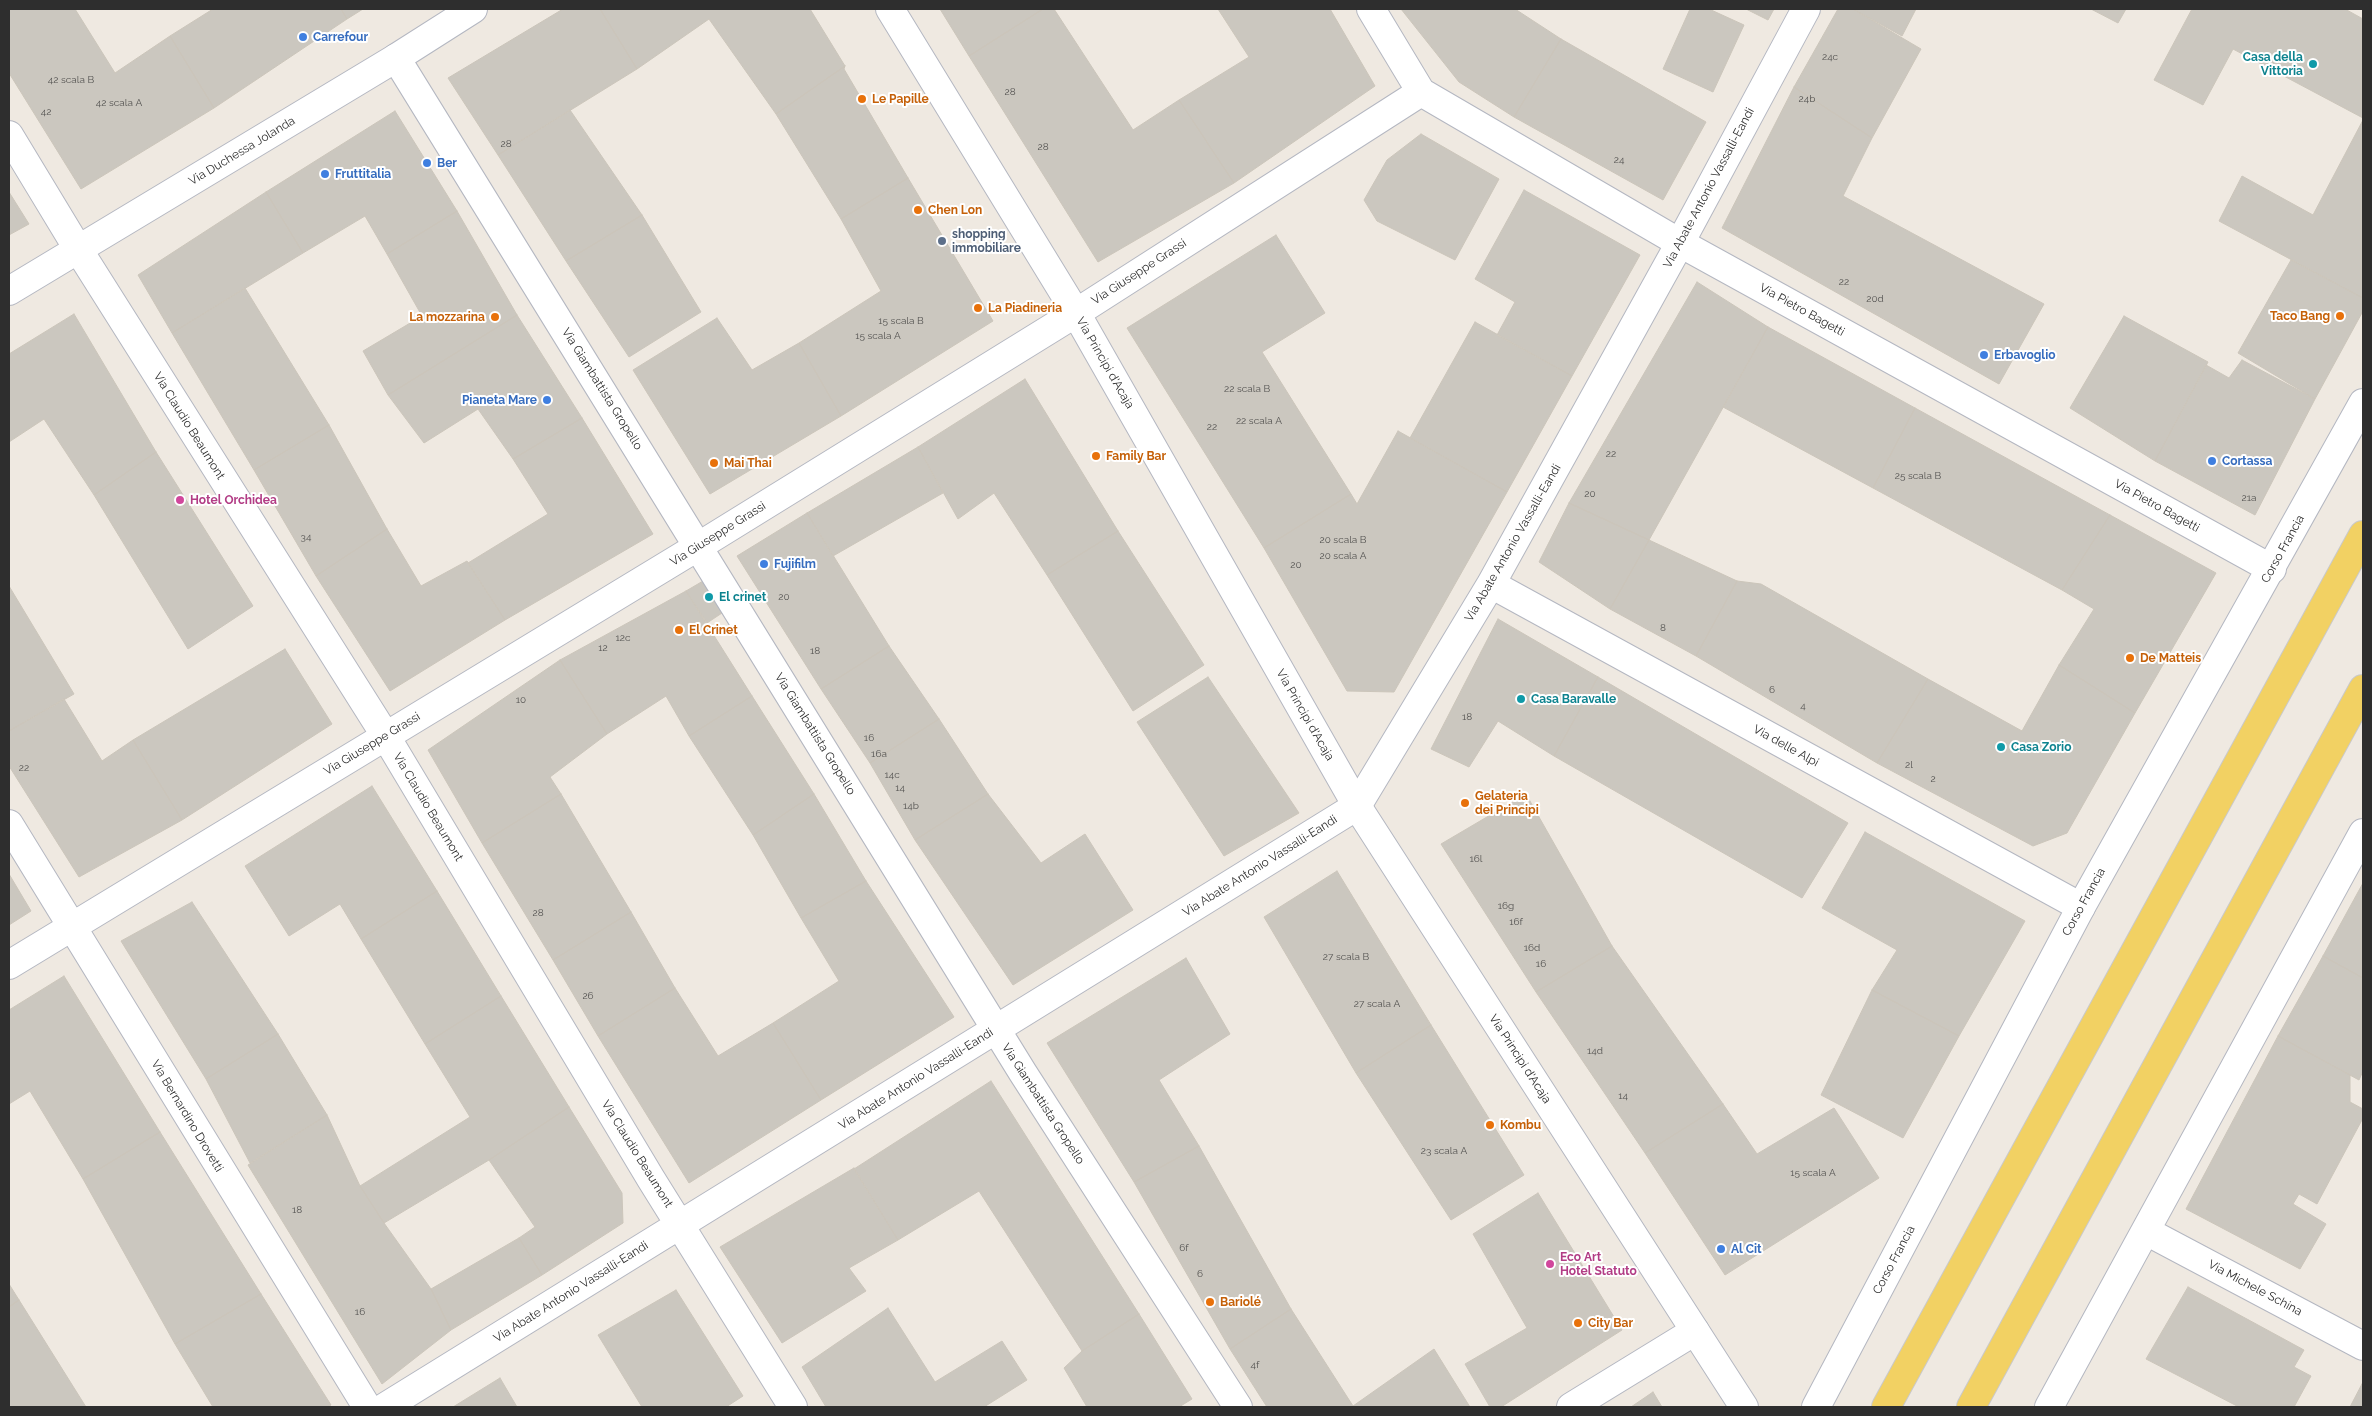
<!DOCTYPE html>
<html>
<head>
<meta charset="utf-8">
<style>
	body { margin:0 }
	#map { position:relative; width:2372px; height:1416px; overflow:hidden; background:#efe9e1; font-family:Raleway,sans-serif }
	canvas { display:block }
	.frame { position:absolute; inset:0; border:10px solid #2e2e2e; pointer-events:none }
</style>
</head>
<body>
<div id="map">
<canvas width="2372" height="1416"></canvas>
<div class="frame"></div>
</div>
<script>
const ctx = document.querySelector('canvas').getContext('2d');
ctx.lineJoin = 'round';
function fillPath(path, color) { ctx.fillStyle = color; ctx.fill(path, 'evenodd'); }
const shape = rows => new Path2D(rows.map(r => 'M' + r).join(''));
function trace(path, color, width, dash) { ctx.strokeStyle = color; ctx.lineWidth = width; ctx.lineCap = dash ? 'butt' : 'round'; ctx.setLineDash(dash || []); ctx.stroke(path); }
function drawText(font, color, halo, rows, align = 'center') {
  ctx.font = font + ' Raleway,sans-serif'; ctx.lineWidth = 4; ctx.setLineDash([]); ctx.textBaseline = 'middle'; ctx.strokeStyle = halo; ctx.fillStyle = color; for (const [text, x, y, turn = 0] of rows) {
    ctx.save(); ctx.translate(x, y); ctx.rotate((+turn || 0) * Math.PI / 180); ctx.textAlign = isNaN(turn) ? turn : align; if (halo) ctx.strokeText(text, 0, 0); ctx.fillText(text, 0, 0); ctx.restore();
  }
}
const building = shape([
	[9,9,75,9,115,73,170,36,214,108,81,189,9,73,9,9],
	[213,9,341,9,347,19,214,108,170,36,213,9],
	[341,9,363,9,347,19,341,9],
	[563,9,600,9,637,69,498,155,448,78,563,9],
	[600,9,810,9,845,66,776,114,709,19,637,69,600,9],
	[940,9,1043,9,969,56,940,9],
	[1043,9,1054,9,1133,130,1179,100,1234,183,1098,262,969,56,1043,9],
	[1218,9,1330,9,1375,86,1234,183,1179,100,1249,57,1218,9],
	[1401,9,1515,9,1561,39,1514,117,1459,82,1401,9],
	[1690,9,1709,9,1744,25,1713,92,1663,69,1690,9],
	[1746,9,1774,9,1768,20,1746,9],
	[1838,9,1853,9,1921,49,1872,138,1794,87,1838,9],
	[1853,9,1916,9,1902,36,1853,9],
	[2091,9,2126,9,2118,23,2091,9],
	[2192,9,2345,9,2363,19,2363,118,2233,49,2203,105,2154,80,2192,9],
	[1561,39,1706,122,1663,200,1514,117,1561,39],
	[845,66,844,69,908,178,841,219,776,114,845,66],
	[1794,87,1872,138,1843,196,2044,304,1999,384,1722,228,1794,87],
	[570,110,642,215,566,261,498,155,570,110],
	[395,111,457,211,387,254,365,216,303,253,266,192,395,111],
	[2363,120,2363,298,2219,221,2242,176,2313,215,2363,120],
	[1421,134,1499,179,1455,260,1377,221,1364,200,1387,160,1421,134],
	[908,178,993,321,841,416,799,343,881,291,841,219,908,178],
	[1524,190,1640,255,1572,376,1497,335,1515,302,1475,279,1524,190],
	[9,192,29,224,9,235,9,192],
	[266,192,303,253,172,333,138,275,266,192],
	[457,211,517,315,388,395,363,351,422,316,387,254,457,211],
	[642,215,701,312,629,357,566,261,642,215],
	[1276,235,1325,313,1262,352,1351,494,1264,548,1127,328,1276,235],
	[2291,260,2363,298,2363,311,2315,399,2238,353,2291,260],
	[1697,282,1768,327,1649,540,1569,503,1697,282],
	[245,288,329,425,254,470,172,333,245,288],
	[74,314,156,452,94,495,44,419,9,442,9,354,74,314],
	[517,315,582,418,513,459,478,409,424,443,388,395,517,315],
	[2124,316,2208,362,2155,461,2070,408,2124,316],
	[717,318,752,370,799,343,841,416,710,494,633,370,717,318],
	[1475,322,1572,376,1507,492,1410,438,1475,322],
	[1768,327,1915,408,1873,488,1723,407,1768,327],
	[2242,360,2315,399,2255,515,2155,461,2206,365,2229,378,2242,360],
	[1025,379,1118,531,1047,575,994,493,958,519,918,447,1025,379],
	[1915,408,2110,515,2062,590,1873,488,1915,408],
	[582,418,653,534,505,620,468,563,548,514,513,459,582,418],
	[329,425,387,529,316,576,254,470,329,425],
	[1398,431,1507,492,1394,692,1347,691,1264,548,1351,494,1357,504,1398,431],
	[918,447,943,493,833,556,807,513,918,447],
	[156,452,253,606,188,649,94,495,156,452],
	[1569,503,1649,540,1610,609,1539,562,1569,503],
	[807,513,889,646,821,689,737,556,807,513],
	[2110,515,2216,573,2135,713,2059,665,2094,609,2062,590,2110,515],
	[387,529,421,586,467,561,505,620,390,691,316,576,387,529],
	[1118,531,1204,665,1133,711,1047,575,1118,531],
	[1649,540,1737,581,1696,656,1610,609,1649,540],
	[715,574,734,605,707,623,686,591,715,574],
	[1737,581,1761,584,1928,679,1877,763,1696,656,1737,581],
	[9,586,74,694,9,731,9,586],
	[686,591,752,696,689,736,666,696,607,734,560,660,686,591],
	[1498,619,1598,677,1554,756,1498,721,1469,767,1431,749,1498,619],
	[889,646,939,719,870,763,821,689,889,646],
	[285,649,332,724,182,820,133,740,285,649],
	[560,660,607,734,550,777,561,794,482,843,428,750,560,660],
	[2059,665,2135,713,2067,833,2033,846,1877,763,1928,679,2022,731,2059,665],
	[1208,677,1299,813,1224,856,1137,722,1208,677],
	[1598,677,1848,823,1802,898,1554,756,1598,677],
	[752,696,814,794,753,835,689,736,752,696],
	[64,699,102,761,133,740,182,820,79,877,9,766,9,731,64,699],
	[939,719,988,794,915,840,870,763,939,719],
	[372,786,437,891,361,939,340,904,289,936,245,866,372,786],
	[561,794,631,912,553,960,482,843,561,794],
	[814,794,866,881,801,918,753,835,814,794],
	[988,794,1041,863,1085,834,1133,910,1013,985,915,840,988,794],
	[1526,794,1612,946,1536,992,1441,844,1526,794],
	[1865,832,2025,921,1959,1036,1872,990,1897,950,1822,908,1865,832],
	[1337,871,1431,1025,1356,1073,1264,917,1337,871],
	[9,874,31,911,9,925,9,874],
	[866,881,954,1017,821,1100,773,1023,839,981,801,918,866,881],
	[2363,883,2363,978,2323,956,2363,883],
	[437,891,501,996,425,1044,361,939,437,891],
	[192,902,278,1034,206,1079,121,941,192,902],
	[631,912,675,988,598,1036,553,960,631,912],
	[1612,946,1723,1104,1645,1153,1536,992,1612,946],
	[2323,956,2363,978,2363,1071,2359,1080,2278,1036,2323,956],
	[1186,958,1230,1034,1159,1080,1199,1146,1134,1182,1047,1043,1186,958],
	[64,976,160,1132,83,1179,30,1091,9,1104,9,1010,64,976],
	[675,988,718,1056,773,1023,821,1100,689,1183,598,1036,675,988],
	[1872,990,1959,1036,1903,1138,1821,1095,1872,990],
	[501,996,569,1107,489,1160,384,1223,360,1186,470,1117,425,1044,501,996],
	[1431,1025,1524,1175,1451,1220,1356,1073,1431,1025],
	[278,1034,327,1115,250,1163,206,1079,278,1034],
	[2278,1036,2350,1075,2350,1102,2363,1109,2363,1118,2317,1204,2299,1194,2293,1204,2326,1224,2300,1269,2186,1209,2278,1036],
	[991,1081,1139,1314,1082,1351,979,1191,898,1240,854,1169,991,1081],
	[1723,1104,1757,1154,1834,1108,1879,1178,1725,1275,1645,1153,1723,1104],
	[569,1107,622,1193,623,1223,542,1275,519,1238,535,1227,489,1160,569,1107],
	[327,1115,360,1186,384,1223,431,1289,451,1330,382,1384,248,1165,327,1115],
	[160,1132,261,1294,175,1344,83,1179,160,1132],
	[1199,1146,1291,1309,1230,1349,1134,1182,1199,1146],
	[854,1168,898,1240,849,1268,866,1291,782,1343,720,1247,854,1168],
	[1538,1193,1622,1330,1501,1407,1490,1407,1465,1364,1527,1328,1473,1234,1538,1193],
	[519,1238,542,1275,451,1330,431,1289,519,1238],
	[9,1284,19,1300,9,1307,9,1284],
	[2188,1287,2304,1350,2294,1367,2311,1376,2294,1407,2239,1407,2146,1359,2188,1287],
	[676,1290,743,1396,726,1407,642,1407,598,1335,676,1290],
	[261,1294,331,1405,327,1407,213,1407,175,1344,261,1294],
	[19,1300,86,1407,9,1407,9,1307,19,1300],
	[888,1308,935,1382,1002,1341,1027,1380,984,1407,826,1407,802,1367,888,1308],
	[1291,1309,1353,1406,1434,1349,1470,1407,1267,1407,1230,1349,1291,1309],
	[1139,1314,1192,1399,1179,1407,1087,1407,1064,1368,1082,1351,1139,1314],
	[500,1378,517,1407,453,1407,500,1378],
	[2363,1382,2363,1407,2350,1407,2363,1382],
	[1653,1392,1662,1407,1631,1407,1653,1392]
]);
const minor = shape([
	[1371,9,1421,92,1680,243,2272,569],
	[396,58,1023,1073,1238,1407],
	[9,135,78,249,385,735,651,1179,793,1407],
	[1491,584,2081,907],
	[9,824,367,1407],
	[9,965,699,546,1076,313,1421,92],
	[2146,1231,2363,1346],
	[385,1407,1357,806,1491,584,1680,243,1806,9],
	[1571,1407,1695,1331],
	[2049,1407,2363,833]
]);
const tertiary = shape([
	[890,9,1076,313,1357,806,1744,1407],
	[9,291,396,58,473,9],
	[1816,1407,2081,907,2363,403]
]);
const primary = shape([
	[1886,1407,2363,535],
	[1971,1407,2363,689]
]);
const markers = [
	[303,37,5,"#3f7fe0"],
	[2313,64,5,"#0f9aa8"],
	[862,99,5,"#e8710a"],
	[427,163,5,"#3f7fe0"],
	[325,174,5,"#3f7fe0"],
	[918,210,5,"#e8710a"],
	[942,241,5,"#5c6f8a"],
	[978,308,5,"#e8710a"],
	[2340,316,5,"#e8710a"],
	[495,317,5,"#e8710a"],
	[1984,355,5,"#3f7fe0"],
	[547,400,5,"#3f7fe0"],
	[1096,456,5,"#e8710a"],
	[2212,461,5,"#3f7fe0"],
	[714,463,5,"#e8710a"],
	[180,500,5,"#d1479c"],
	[764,564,5,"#3f7fe0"],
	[709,597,5,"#0f9aa8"],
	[679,630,5,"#e8710a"],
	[2130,658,5,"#e8710a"],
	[1521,699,5,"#0f9aa8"],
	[2001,747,5,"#0f9aa8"],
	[1465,803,5,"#e8710a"],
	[1490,1125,5,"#e8710a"],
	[1721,1249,5,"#3f7fe0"],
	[1550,1264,5,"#d1479c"],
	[1210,1302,5,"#e8710a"],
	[1578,1323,5,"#e8710a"]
];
const numberNames = [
	["24c",1830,57],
	["42 scala B",71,80],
	["28",1010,92],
	["24b",1807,99],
	["42 scala A",119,103],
	["42",46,112],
	["28",506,144],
	["28",1043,147],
	["24",1619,160],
	["22",1844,282],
	["20d",1875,299],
	["15 scala B",901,321],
	["15 scala A",878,336],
	["22 scala B",1247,389],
	["22 scala A",1259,421],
	["22",1212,427],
	["22",1611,454],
	["25 scala B",1918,476],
	["20",1590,494],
	["21a",2249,498],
	["34",306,537],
	["20 scala B",1343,540],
	["20 scala A",1343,556],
	["20",1296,565],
	["20",784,597],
	["8",1663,628],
	["12c",623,638],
	["12",603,648],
	["18",815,651],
	["6",1772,690],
	["10",521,700],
	["4",1803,706],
	["18",1467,717],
	["16",869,738],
	["16a",879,754],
	["2l",1909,765],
	["22",24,768],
	["14c",892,775],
	["2",1933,779],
	["14",900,788],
	["14b",911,806],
	["16l",1476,859],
	["16g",1506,906],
	["28",538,913],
	["16f",1516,922],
	["16d",1532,948],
	["27 scala B",1346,957],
	["16",1541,964],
	["26",588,996],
	["27 scala A",1377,1004],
	["14d",1595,1051],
	["14",1623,1096],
	["23 scala A",1444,1151],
	["15 scala A",1813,1173],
	["18",297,1210],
	["6f",1184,1248],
	["6",1200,1274],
	["16",360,1312],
	["4f",1255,1365]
];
const shopNames = [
	["Carrefour",313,37],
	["Ber",437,163],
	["Fruttitalia",335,174],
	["Erbavoglio",1994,355],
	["Pianeta Mare",537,400,"right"],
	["Cortassa",2222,461],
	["Fujifilm",774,564],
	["Al Cit",1731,1249]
];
const cultureNames = [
	["Casa della",2303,57,"right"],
	["Vittoria",2303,71,"right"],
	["El crinet",719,597],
	["Casa Baravalle",1531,699],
	["Casa Zorio",2011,747]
];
const foodNames = [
	["Le Papille",872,99],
	["Chen Lon",928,210],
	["La Piadineria",988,308],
	["Taco Bang",2330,316,"right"],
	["La mozzarina",485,317,"right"],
	["Family Bar",1106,456],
	["Mai Thai",724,463],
	["El Crinet",689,630],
	["De Matteis",2140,658],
	["Gelateria",1475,796],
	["dei Principi",1475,810],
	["Kombu",1500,1125],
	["Bariolé",1220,1302],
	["City Bar",1588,1323]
];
const streetNames = [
	["Via Duchessa Jolanda",242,151,-31],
	["Via Abate Antonio Vassalli-Eandi",1709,188,-62],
	["Via Giuseppe Grassi",1139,272,-33],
	["Via Pietro Bagetti",1802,310,29],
	["Via Principi d'Acaja",1105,363,60],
	["Via Giambattista Gropello",602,389,58],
	["Via Claudio Beaumont",189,426,58],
	["Via Pietro Bagetti",2157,506,29],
	["Via Giuseppe Grassi",718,534,-32],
	["Via Abate Antonio Vassalli-Eandi",1513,543,-60],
	["Corso Francia",2283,549,-61],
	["Via Principi d'Acaja",1305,715,60],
	["Via Giambattista Gropello",815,734,58],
	["Via Giuseppe Grassi",372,744,-31],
	["Via delle Alpi",1786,746,29],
	["Via Claudio Beaumont",428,807,59],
	["Via Abate Antonio Vassalli-Eandi",1260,866,-32],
	["Corso Francia",2084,902,-61],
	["Via Principi d'Acaja",1520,1059,57],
	["Via Abate Antonio Vassalli-Eandi",916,1079,-32],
	["Via Giambattista Gropello",1043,1104,57],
	["Via Bernardino Drovetti",187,1116,59],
	["Via Claudio Beaumont",637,1154,58],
	["Corso Francia",1894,1260,-62],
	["Via Michele Schina",2255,1288,28],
	["Via Abate Antonio Vassalli-Eandi",571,1292,-32]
];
const serviceNames = [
	["shopping",952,234],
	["immobiliare",952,248]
];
const hotelNames = [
	["Hotel Orchidea",190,500],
	["Eco Art",1560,1257],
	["Hotel Statuto",1560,1271]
];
fillPath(building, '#cbc7bf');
trace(building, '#cbc5ba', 1);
trace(minor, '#b4b7c1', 30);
trace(tertiary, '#b4b7c1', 30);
trace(primary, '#c9c9c9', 30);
trace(minor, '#fff', 28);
trace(tertiary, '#fff', 28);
trace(primary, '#f2d163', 28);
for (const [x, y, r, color] of markers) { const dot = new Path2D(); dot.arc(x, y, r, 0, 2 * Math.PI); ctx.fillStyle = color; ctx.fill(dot); trace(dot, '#fff', 2); }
drawText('10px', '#555452', null, numberNames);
drawText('bold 12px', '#366cbe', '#fff', shopNames, 'left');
drawText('bold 12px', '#0d838f', '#fff', cultureNames, 'left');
drawText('bold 12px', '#c56008', '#fff', foodNames, 'left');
drawText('12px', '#2e2e2e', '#fff', streetNames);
drawText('bold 12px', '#4e5e75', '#fff', serviceNames, 'left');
drawText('bold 12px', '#b23c85', '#fff', hotelNames, 'left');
</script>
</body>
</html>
